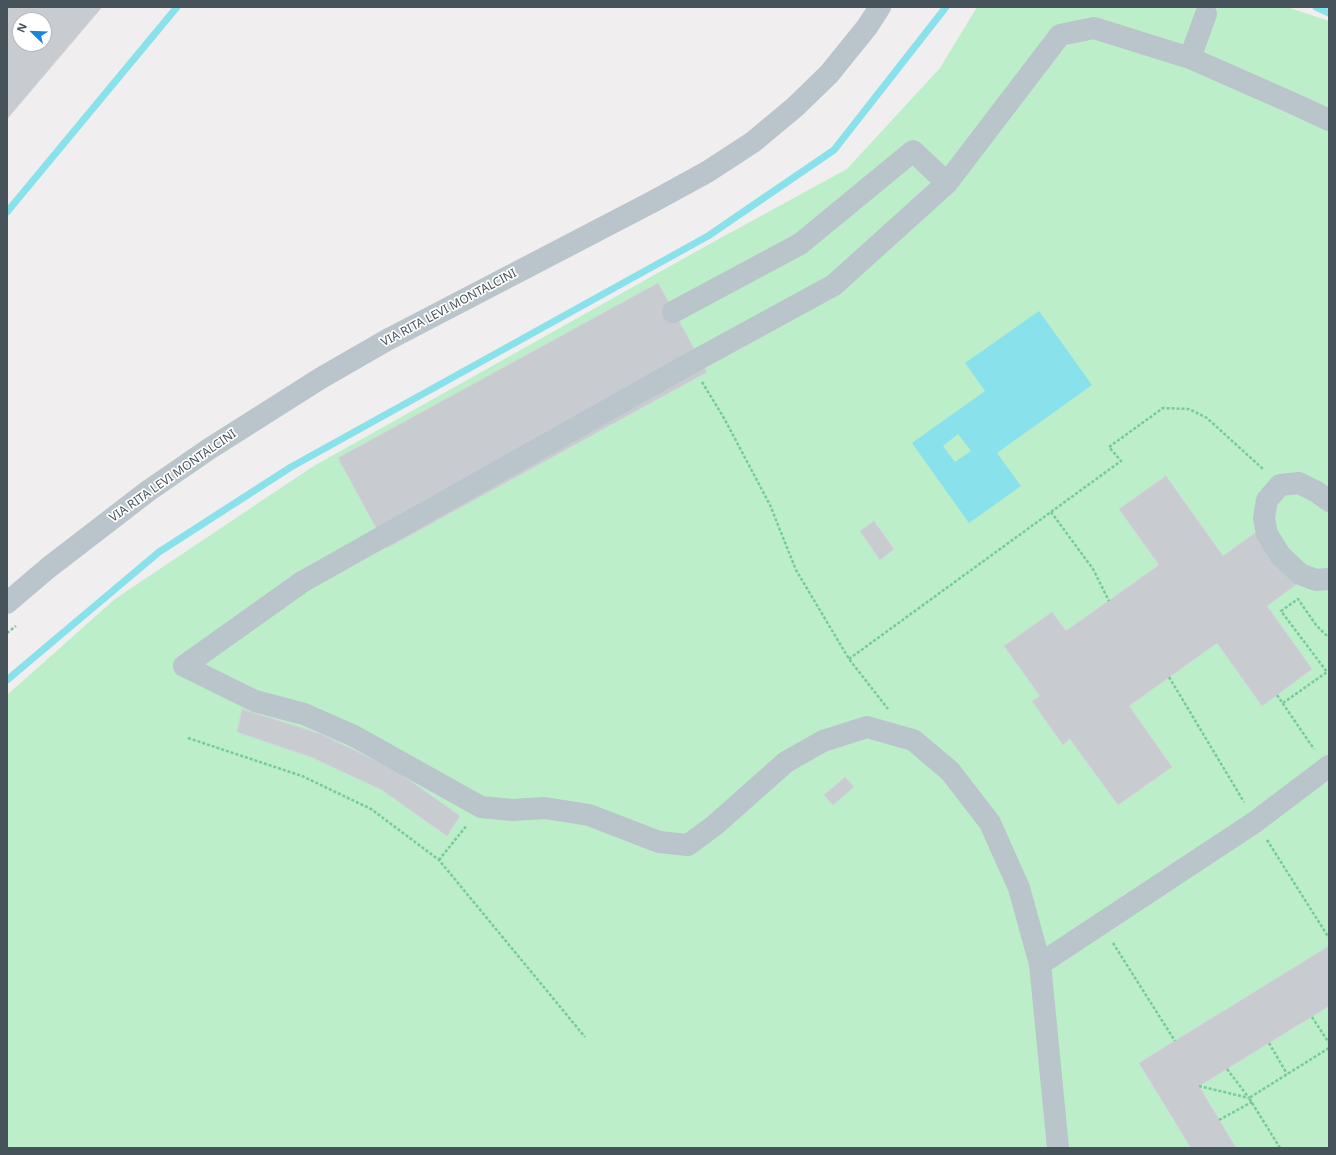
<!DOCTYPE html>
<html>
<head>
<meta charset="utf-8">
<style>
	body { margin:0 }
	#map { position:relative; width:1336px; height:1155px; overflow:hidden; background:#f0eeee; font-family:"Noto Sans",sans-serif }
	canvas { display:block }
	.frame { position:absolute; inset:0; border:8px solid #46535b; pointer-events:none }
	.north { position:absolute; left:12px; top:12px; width:40px; height:40px; box-sizing:border-box; background:#fff; border:1px solid #b5babd; border-radius:50%; rotate:293deg; font-size:11px; font-weight:700; line-height:16px; text-align:center; color:#46535b }
	.north::after { content:''; display:block; margin:auto; width:14px; height:18px; background:#1a85de; clip-path:polygon(50% 0,100% 100%,50% 72%,0 100%) }
</style>
</head>
<body>
<div id="map">
<canvas width="1336" height="1155"></canvas>
<div class="frame"></div>
<div class="north">N</div>
</div>
<script>
const ctx = document.querySelector('canvas').getContext('2d');
ctx.lineJoin = 'round';
function fillPath(path, color) { ctx.fillStyle = color; ctx.fill(path, 'evenodd'); }
const shape = rows => new Path2D(rows.map(r => 'M' + r).join(''));
function trace(path, color, width, dash) { ctx.strokeStyle = color; ctx.lineWidth = width; ctx.lineCap = dash ? 'butt' : 'round'; ctx.setLineDash(dash || []); ctx.stroke(path); }
function drawText(font, color, halo, rows, align = 'center') {
  ctx.font = font + ' "Noto Sans",sans-serif'; ctx.lineWidth = 3.5; ctx.setLineDash([]); ctx.textBaseline = 'middle'; ctx.strokeStyle = halo; ctx.fillStyle = color; for (const [text, x, y, turn = 0] of rows) {
    ctx.save(); ctx.translate(x, y); ctx.rotate((+turn || 0) * Math.PI / 180); ctx.textAlign = isNaN(turn) ? turn : align; if (halo) ctx.strokeText(text, 0, 0); ctx.fillText(text, 0, 0); ctx.restore();
  }
}
const green = shape([
	[977,7,1287,7,1329,21,1329,1148,7,1148,7,695,115,599,312,467,706,246,847,169,940,68]
]);
const water = shape([
	[1039,311,1092,385,997,453,1021,486,969,523,912,443,985,391,965,363],
	[958,434,971,451,955,462,943,446]
]);
const stream = shape([
	[1316,7,1329,13],
	[7,212,177,7],
	[7,680,159,552,291,467,708,236,834,150,946,7]
]);
const building = shape([
	[7,7,102,7,7,119,7,7],
	[20,20,44,20,44,44,20,44,20,20],
	[658,283,707,372,387,548,338,458,658,283],
	[1166,476,1223,556,1259,530,1297,584,1267,606,1312,669,1262,706,1217,643,1129,706,1172,767,1118,805,1070,739,1063,745,1032,701,1040,696,1004,646,1052,612,1066,631,1159,565,1119,509,1166,476],
	[874,521,894,549,880,560,860,531,874,521],
	[242,709,321,734,395,770,460,816,447,836,382,790,311,757,237,732,242,709],
	[845,777,854,787,833,805,824,795,845,777],
	[1329,946,1329,1006,1199,1086,1236,1148,1191,1148,1139,1063,1329,946]
]);
const path = shape([
	[702,382,724,418,770,505,796,570,849,659,888,709],
	[1051,512,1093,569,1109,601],
	[7,633,16,626],
	[849,659,1121,461,1109,447,1163,408,1189,409,1207,418,1264,470],
	[1169,677,1244,802],
	[1277,695,1314,749],
	[1283,703,1327,672,1281,611,1298,599,1316,625,1329,638],
	[188,738,302,776,371,809,439,860,585,1037],
	[1267,840,1329,938],
	[439,860,467,825],
	[1113,943,1175,1041],
	[1312,1017,1329,1043],
	[1269,1043,1287,1074],
	[1227,1069,1249,1098],
	[1199,1086,1249,1098],
	[1219,1120,1252,1102],
	[1280,1148,1249,1098,1329,1048]
]);
const minor = shape([
	[1190,58,1206,14],
	[947,183,834,285,691,363,302,582,184,666,255,701,304,714,354,736,481,807,512,810,545,808,589,815,659,842,688,845,715,825,786,762,823,741,867,727,913,740,950,771,990,823,1019,888,1040,964,1058,1148],
	[673,312,800,244,913,151,947,183,1060,35,1094,28,1190,58,1290,102,1329,120],
	[1329,501,1317,492,1299,483,1280,485,1267,500,1264,518,1267,534,1280,555,1300,574,1316,580,1329,579],
	[7,603,48,568,148,491,209,449,321,378,387,340,654,201,707,172,753,142,795,107,829,74,867,27,880,7],
	[1040,964,1255,822,1329,766]
]);
const streetNames = [
	["VIA RITA LEVI MONTALCINI",449,308,-28],
	["VIA RITA LEVI MONTALCINI",173,476,-35]
];
fillPath(green, '#bceeca');
fillPath(water, '#89e2eb');
trace(stream, '#89e2eb', 7);
fillPath(building, '#c8ccd1');
trace(building, '#d2d5d9', 1);
trace(path, '#74cc97', 2.5, [3, 2]);
trace(minor, '#b9c4cb', 22);
drawText('12px', '#46535b', '#fff', streetNames);
</script>
</body>
</html>
